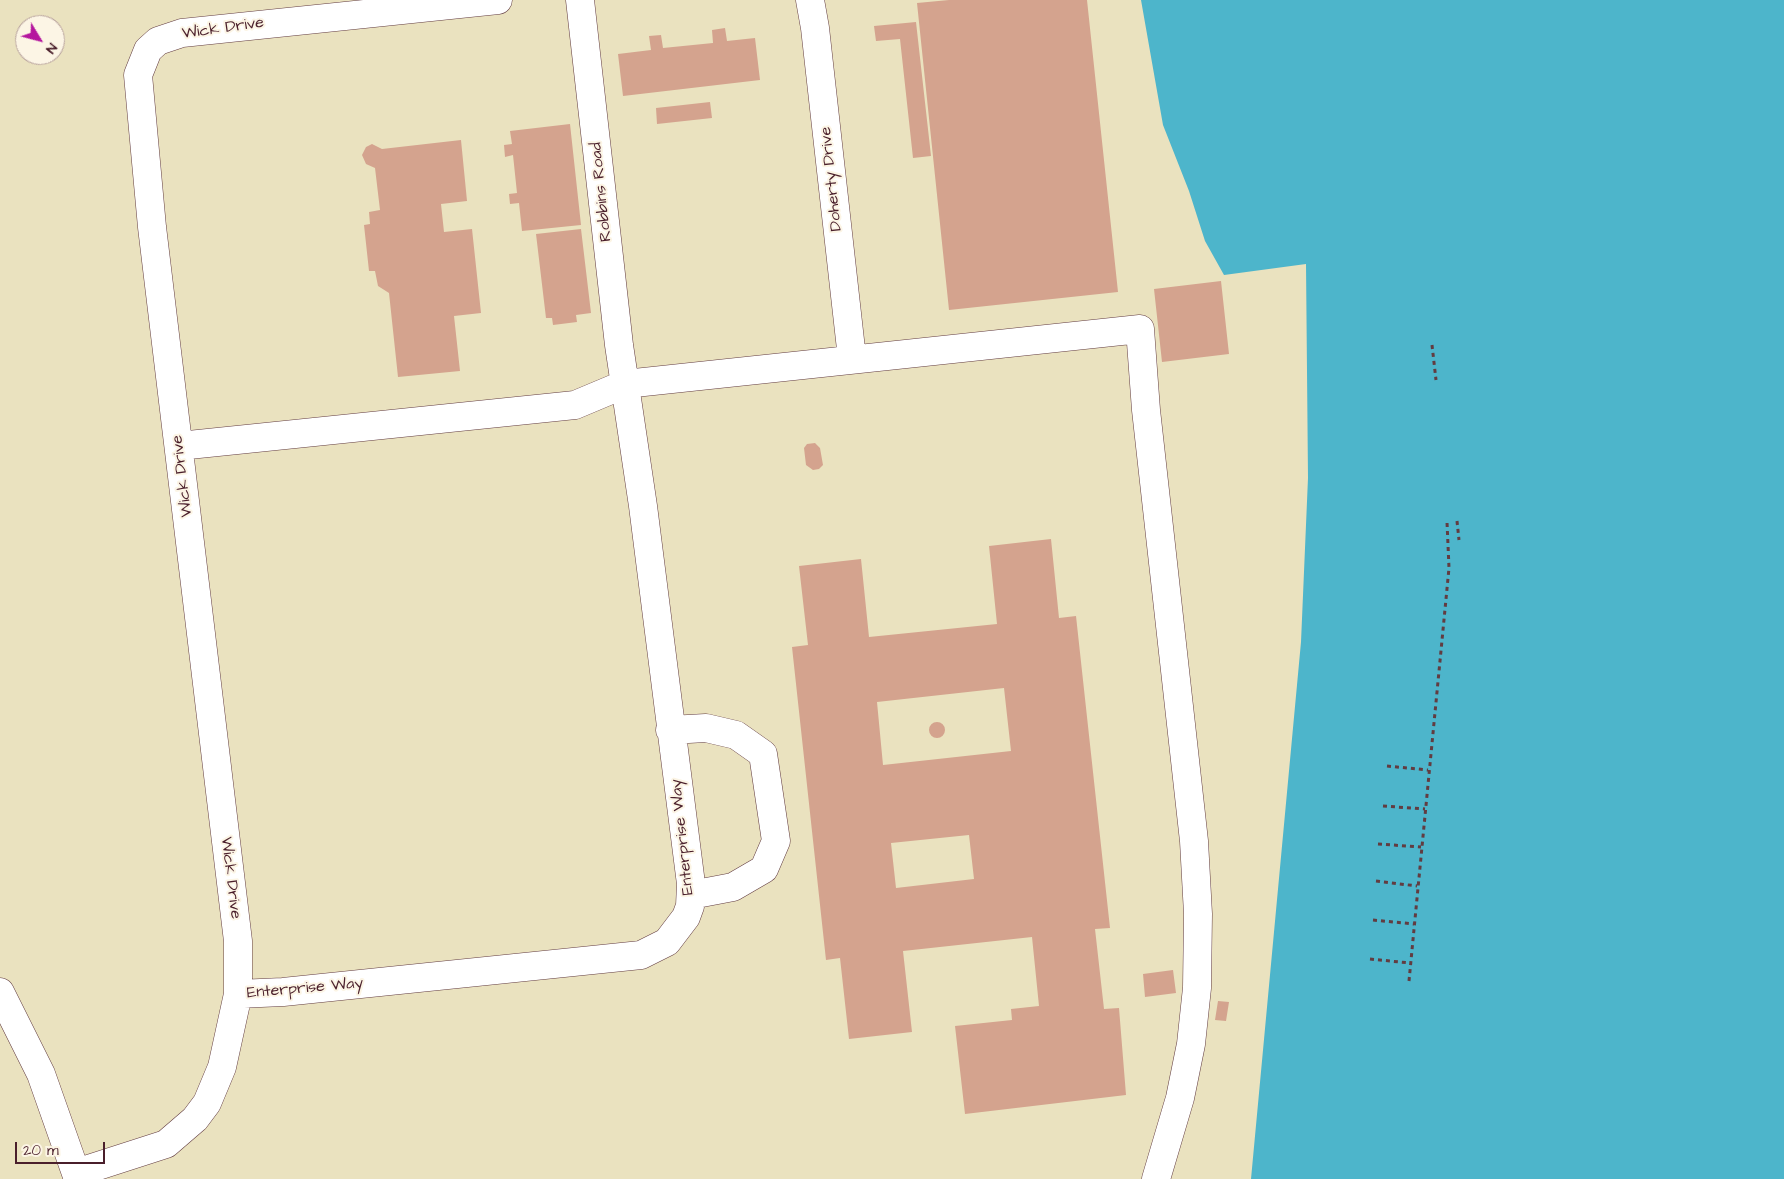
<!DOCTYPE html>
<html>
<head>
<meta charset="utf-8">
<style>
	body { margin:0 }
	#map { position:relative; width:1784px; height:1179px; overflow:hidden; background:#eae2bf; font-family:"Architects Daughter",sans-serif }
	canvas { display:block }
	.north { position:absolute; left:15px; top:15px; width:50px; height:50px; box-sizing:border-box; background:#fcf5e5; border:1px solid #b59f9b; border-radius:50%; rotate:127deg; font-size:14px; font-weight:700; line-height:20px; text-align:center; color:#4a1f2b }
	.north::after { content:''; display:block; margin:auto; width:18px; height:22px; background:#b5179e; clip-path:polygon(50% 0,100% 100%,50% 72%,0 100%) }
	.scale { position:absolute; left:15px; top:1142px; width:90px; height:22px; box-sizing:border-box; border:2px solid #4a1f2b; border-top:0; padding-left:6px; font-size:15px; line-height:18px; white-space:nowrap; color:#4a1f2b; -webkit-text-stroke:4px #fcf5e5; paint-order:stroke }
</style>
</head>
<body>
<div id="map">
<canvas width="1784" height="1179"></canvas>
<div class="north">N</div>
<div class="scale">20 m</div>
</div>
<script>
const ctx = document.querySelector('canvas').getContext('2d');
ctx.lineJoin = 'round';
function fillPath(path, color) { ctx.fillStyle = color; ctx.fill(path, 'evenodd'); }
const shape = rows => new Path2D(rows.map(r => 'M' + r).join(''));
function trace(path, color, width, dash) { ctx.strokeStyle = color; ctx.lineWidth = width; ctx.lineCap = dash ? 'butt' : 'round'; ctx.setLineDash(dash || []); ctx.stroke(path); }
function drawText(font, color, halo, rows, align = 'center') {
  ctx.font = font + ' "Architects Daughter",sans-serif'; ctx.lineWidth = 4; ctx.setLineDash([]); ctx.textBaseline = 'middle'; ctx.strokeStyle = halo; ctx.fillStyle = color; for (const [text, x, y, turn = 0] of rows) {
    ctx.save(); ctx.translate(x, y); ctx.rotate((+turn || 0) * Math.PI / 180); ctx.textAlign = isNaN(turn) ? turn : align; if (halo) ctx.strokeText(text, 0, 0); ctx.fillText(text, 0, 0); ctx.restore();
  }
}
const water = shape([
	[1141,0,1784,0,1784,1179,1251,1179,1301,642,1308,478,1306,264,1224,275,1205,241,1189,191,1163,125]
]);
const building = shape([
	[949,0,1087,0,1118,292,949,310,917,3],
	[916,22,931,156,913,158,900,39,876,41,874,26],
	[725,28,727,41,755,38,760,80,623,96,618,54,651,50,649,36,661,35,663,48,713,43,712,30],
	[710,102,712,118,657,124,656,108],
	[570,124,581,225,522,231,519,203,510,204,509,194,517,193,513,155,505,157,504,145,512,144,510,131],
	[461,140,467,201,441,204,444,232,472,229,481,313,454,316,460,371,398,377,389,293,378,286,375,271,369,271,364,225,370,224,369,212,380,210,375,168,366,164,362,155,366,147,372,144,382,149],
	[581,229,591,313,576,315,577,322,553,325,552,318,546,318,536,234],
	[1221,281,1229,354,1162,362,1154,289],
	[815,443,820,448,823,465,819,469,813,470,806,465,804,448,807,444],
	[1051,539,1059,618,1076,616,1110,928,1095,929,1104,1009,1119,1008,1126,1095,965,1114,955,1026,1012,1020,1011,1009,1039,1006,1032,937,903,951,912,1032,849,1039,840,958,826,960,792,647,808,645,799,566,861,559,869,637,997,624,989,546],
	[1004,688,1011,751,883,765,877,702],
	[969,835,974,879,896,888,891,843],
	'929 730a8 8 0 1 1 16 0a8 8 0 1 1-16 0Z',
	[1173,970,1176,993,1145,997,1143,974],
	[1218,1001,1229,1002,1226,1021,1215,1020]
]);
const path = shape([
	[1432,345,1436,380],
	[1457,521,1459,540],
	[1387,766,1428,770],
	[1383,806,1425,809],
	[1378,844,1421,847],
	[1376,881,1417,886],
	[1373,920,1414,924],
	[1370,959,1410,963],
	[1409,981,1449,568,1447,522]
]);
const minor = shape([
	[810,0,815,28,852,358],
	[179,446,575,405,625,384,1140,329,1146,410,1194,841,1198,914,1197,988,1191,1044,1180,1098,1156,1179],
	[670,730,706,728,736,735,763,754,776,841,764,869,733,887,691,895],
	[0,992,41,1074,78,1179],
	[238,994,283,992,641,955,667,942,686,917,690,906,691,884,643,506,619,345,580,0],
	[76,1173,166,1144,195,1119,207,1103,222,1067,238,994,238,941,152,227,138,75,148,50,158,41,182,33,498,0]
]);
const streetNames = [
	["Wick Drive",223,29,-8],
	["Doherty Drive",832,179,-96],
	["Robbins Road",602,192,-96],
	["Wick Drive",183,476,-97],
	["Enterprise Way",683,837,-96],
	["Wick Drive",230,878,83],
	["Enterprise Way",305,989,-5]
];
fillPath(water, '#4db5cb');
fillPath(building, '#d4a38e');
trace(minor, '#623c41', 29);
trace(path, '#623c41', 3, [4, 4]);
trace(minor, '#fff', 28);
drawText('16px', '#4a1f2b', '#fcf5e5', streetNames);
</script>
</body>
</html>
